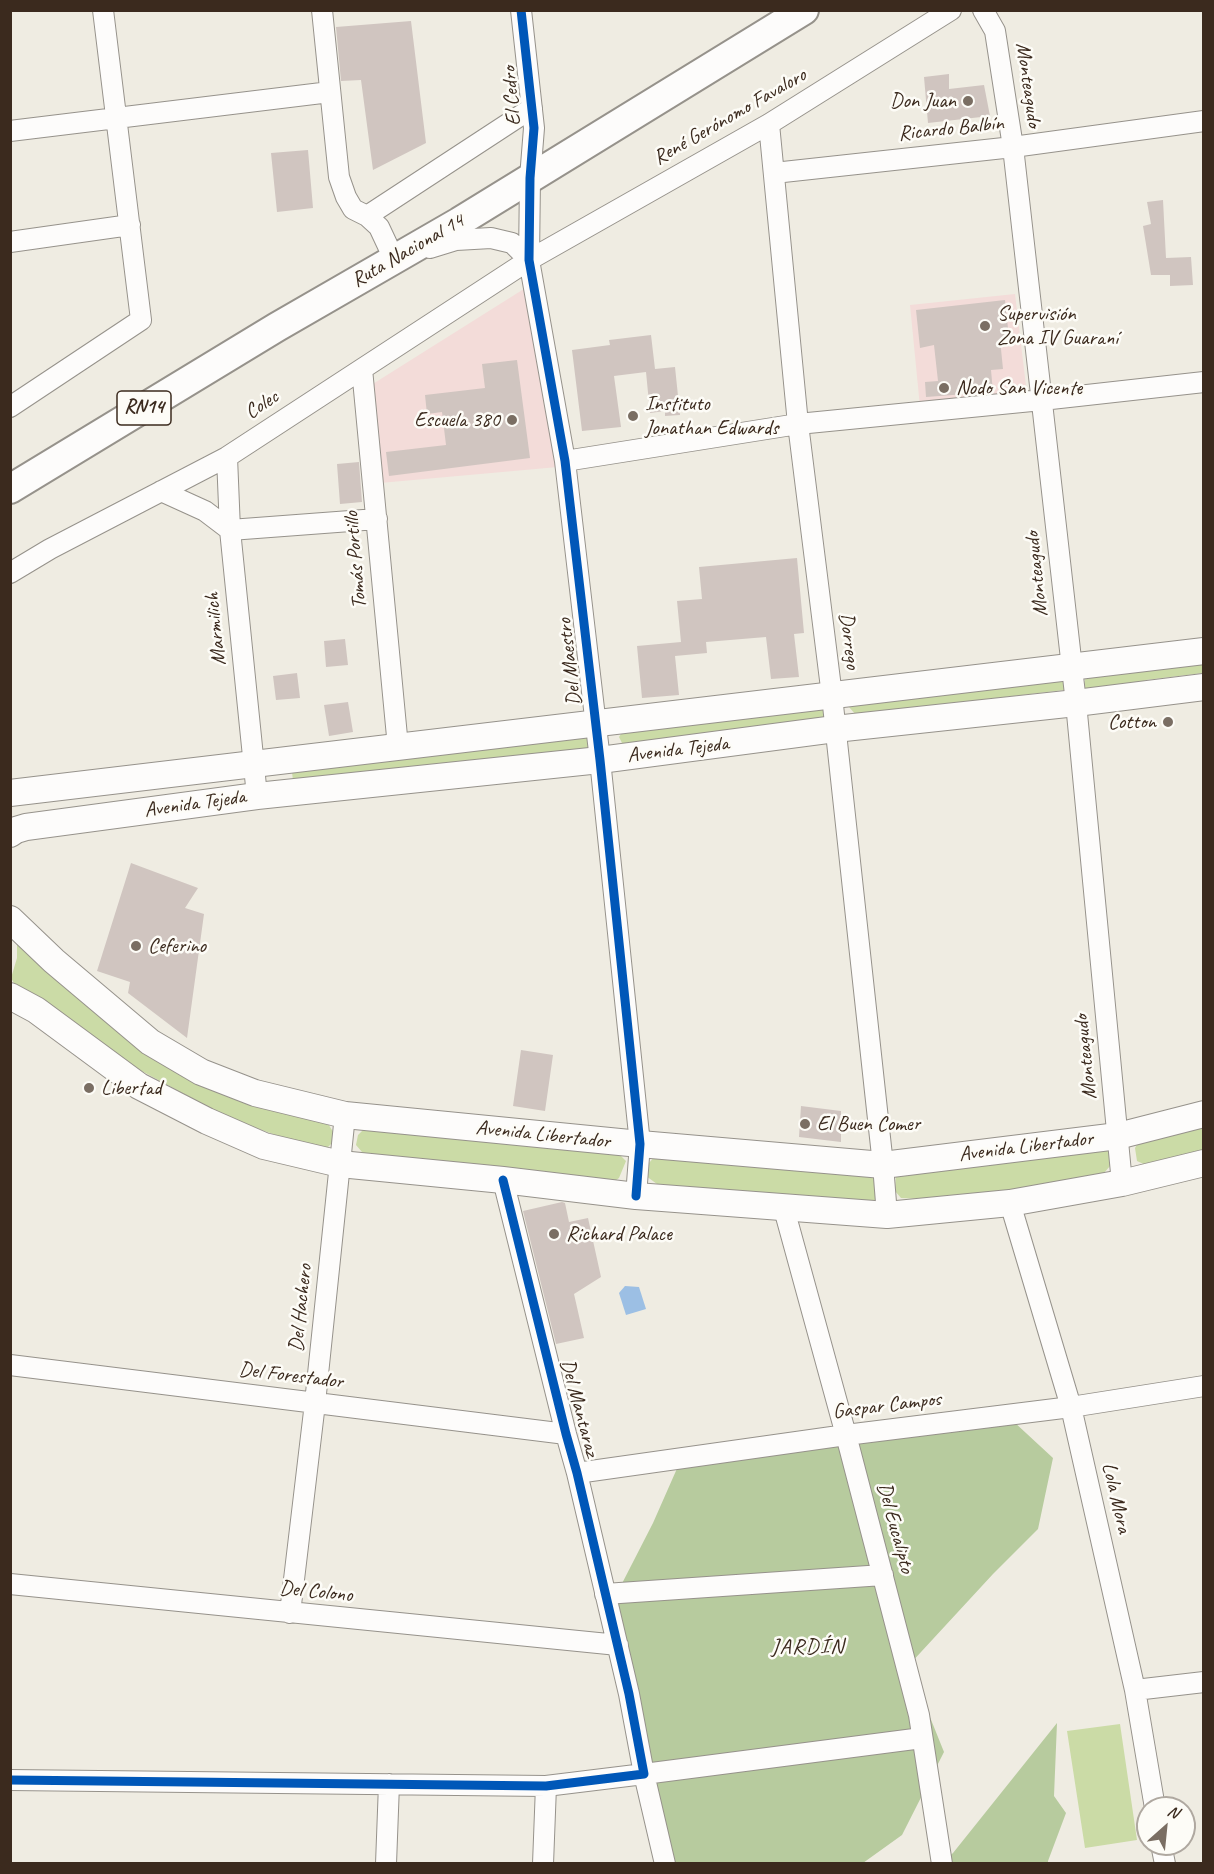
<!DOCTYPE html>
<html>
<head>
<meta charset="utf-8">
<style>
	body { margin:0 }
	#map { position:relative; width:1214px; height:1874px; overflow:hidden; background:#efece2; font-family:Caveat,sans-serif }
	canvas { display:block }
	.frame { position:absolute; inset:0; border:12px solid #3b2a1e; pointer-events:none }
	.north { position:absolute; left:1136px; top:1796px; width:60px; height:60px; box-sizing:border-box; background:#fdfcf7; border:2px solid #afa8a0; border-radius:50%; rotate:27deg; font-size:16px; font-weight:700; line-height:24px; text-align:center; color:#3b2a1e }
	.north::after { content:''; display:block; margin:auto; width:21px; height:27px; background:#7a6e63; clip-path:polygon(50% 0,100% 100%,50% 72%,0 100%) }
</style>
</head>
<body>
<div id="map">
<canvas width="1214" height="1874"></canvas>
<div class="frame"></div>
<div class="north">N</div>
</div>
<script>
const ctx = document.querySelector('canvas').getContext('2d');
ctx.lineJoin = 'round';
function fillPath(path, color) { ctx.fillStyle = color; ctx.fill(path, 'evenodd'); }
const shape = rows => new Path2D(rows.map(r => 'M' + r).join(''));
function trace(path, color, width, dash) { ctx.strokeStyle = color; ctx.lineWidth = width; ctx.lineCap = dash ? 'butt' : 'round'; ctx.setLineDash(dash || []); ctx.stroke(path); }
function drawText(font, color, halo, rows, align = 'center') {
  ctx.font = font + ' Caveat,sans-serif'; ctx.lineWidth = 5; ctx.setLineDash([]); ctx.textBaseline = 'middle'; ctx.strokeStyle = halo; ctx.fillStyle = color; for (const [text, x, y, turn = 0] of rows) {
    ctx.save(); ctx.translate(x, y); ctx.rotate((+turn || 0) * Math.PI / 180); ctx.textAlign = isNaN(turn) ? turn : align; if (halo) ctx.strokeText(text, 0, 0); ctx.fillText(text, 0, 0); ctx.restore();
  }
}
const built = shape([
	[527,287,558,467,380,483,368,387],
	[1015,294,1026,386,1018,395,920,407,910,305]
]);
const green = shape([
	[1203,660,1203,673,1146,680,1132,687,1086,692,1084,684,1086,676],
	[1060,677,1065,683,1064,690,856,715,849,707,852,701],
	[826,707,829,717,821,720,623,745,619,737,623,731],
	[590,737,591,748,521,758,293,781,292,772],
	[17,942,178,1069,327,1122,335,1135,331,1144,325,1150,315,1149,228,1118,138,1069,56,1011,18,990,11,978,17,958],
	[1203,1124,1203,1151,1150,1167,1137,1161,1135,1148,1140,1139],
	[365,1128,620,1155,626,1161,619,1178,612,1183,368,1159,356,1145,358,1135],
	[1109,1150,1112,1157,1110,1166,1104,1173,1003,1193,920,1199,901,1198,895,1191,896,1175],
	[655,1156,870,1172,878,1190,875,1200,868,1206,657,1184,646,1176,649,1163],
	[1120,1724,1137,1840,1085,1848,1067,1731]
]);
const forest = shape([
	[1013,1421,1053,1458,1038,1529,993,1574,909,1665,944,1752,902,1835,863,1863,668,1863,612,1603,653,1523,679,1464],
	[1057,1723,1054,1796,1066,1813,1048,1861,1048,1863,940,1864,953,1853]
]);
const water = shape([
	[625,1286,639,1287,646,1309,626,1315,619,1293]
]);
const building = shape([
	[411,21,426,143,373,170,361,80,341,81,336,27],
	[949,74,949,89,984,85,990,116,928,123,924,77],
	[308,150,313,208,277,212,271,153],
	[1163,200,1166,258,1191,257,1193,285,1170,286,1170,275,1151,275,1143,226,1151,224,1147,202],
	[1005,300,1009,338,1000,339,1003,369,991,370,993,392,926,397,925,382,938,381,934,345,920,348,916,310],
	[651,335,655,369,675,367,680,415,665,416,665,411,650,413,646,372,614,376,621,427,582,431,572,350,610,345,609,340],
	[517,360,530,458,389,476,386,452,446,445,442,412,427,414,425,395,485,388,482,364],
	[359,462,362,502,340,504,337,464],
	[797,558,804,633,794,634,799,677,771,679,766,637,706,642,707,653,675,656,679,695,642,698,637,646,681,642,677,601,702,599,699,567],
	[345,639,348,665,326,667,324,641],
	[297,673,300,698,276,700,273,676],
	[348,702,353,732,329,736,324,705],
	[131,863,198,888,185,908,204,914,187,1038,128,993,130,982,97,971],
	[521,1050,553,1055,545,1111,513,1106],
	[801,1106,841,1111,841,1142,799,1137],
	[562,1202,565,1203,569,1222,588,1218,601,1277,574,1294,584,1338,556,1344,523,1211]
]);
const minor = shape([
	[322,10,339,177,346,197,353,209,367,216,379,227,394,259],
	[521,10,534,128,530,178,529,260,565,461,600,760,640,1144,636,1196],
	[983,10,995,31,1013,147,1076,703,1122,1183],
	[769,124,798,424,832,696,883,1165,887,1215],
	[10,131,330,92],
	[774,173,1013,147,1204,121],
	[367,216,532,108],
	[10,242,130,225],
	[430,248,456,240,491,238,512,243,529,260],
	[362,369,398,747],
	[10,407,141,320,103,10],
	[227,457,230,530,257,796],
	[565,461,798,424,1042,400,1204,382],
	[161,491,205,511,230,530,377,519],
	[10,573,50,549,227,457,529,260,769,124,951,10],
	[1010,1203,1071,1407,1135,1690,1155,1808],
	[784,1209,846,1435,919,1715,942,1864],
	[10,1365,566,1434],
	[577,1473,846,1435,1071,1407,1204,1386],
	[10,1584,618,1645],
	[605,1594,883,1575],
	[290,1613,315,1403,345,1115],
	[1135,1690,1204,1682],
	[10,1780,546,1786,644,1774,629,1694,577,1473,566,1434,503,1180],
	[1161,1844,1165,1864],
	[386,1864,389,1784],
	[543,1864,546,1786],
	[665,1864,644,1774,922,1738]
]);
const major = shape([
	[10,793,1204,651],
	[10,834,16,830,26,827,257,796,600,760,835,729,1076,703,1204,687],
	[10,919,54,961,150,1042,201,1072,255,1093,345,1115,640,1144,883,1165,1118,1136,1204,1114],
	[10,996,36,1010,139,1086,207,1121,264,1146,340,1164,503,1180,636,1196,887,1215,1010,1203,1122,1183,1204,1163]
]);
const highway = shape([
	[10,489,277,327,459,222,804,10]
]);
const cycleway = shape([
	[521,10,534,128,530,178,529,260,565,461,600,760,640,1144,636,1196],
	[10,1780,546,1786,644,1774,629,1694,577,1473,566,1434,503,1180]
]);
const markers = [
	[968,101,6,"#7a6e63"],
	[985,326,6,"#7a6e63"],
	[944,388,6,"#7a6e63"],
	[633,416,6,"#7a6e63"],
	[512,420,6,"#7a6e63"],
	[1168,722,6,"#7a6e63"],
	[136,946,6,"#7a6e63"],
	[89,1088,6,"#7a6e63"],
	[805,1124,6,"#7a6e63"],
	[554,1234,6,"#7a6e63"]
];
const shields = [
	[144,408,54]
];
const shieldNames = [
	["RN14",144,408]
];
const streetNames = [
	["Monteagudo",1028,85,82],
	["El Cedro",512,96,-95],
	["René Gerónomo Favaloro",730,117,-30],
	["Ricardo Balbín",951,129,-6],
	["Ruta Nacional 14",408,251,-30],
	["Colec",262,405,-33],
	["Tomás Portillo",356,560,-95],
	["Monteagudo",1037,574,-96],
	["Marmilich",216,629,-96],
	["Dorrego",849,641,83],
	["Del Maestro",570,662,-97],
	["Avenida Tejeda",678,750,-7],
	["Avenida Tejeda",195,804,-8],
	["Monteagudo",1086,1057,-96],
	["Avenida Libertador",543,1135,6],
	["Avenida Libertador",1026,1147,-7],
	["Del Hachero",301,1308,-84],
	["Del Forestador",291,1376,7],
	["Gaspar Campos",887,1406,-7],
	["Del Mantaraz",579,1408,75],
	["Lola Mora",1116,1498,77],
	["Del Eucalipto",895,1528,75],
	["Del Colono",316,1592,6]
];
const poiNames = [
	["Don Juan",956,101,"right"],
	["Supervisión",997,314],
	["Zona IV Guaraní",997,338],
	["Nodo San Vicente",956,388],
	["Instituto",645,404],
	["Jonathan Edwards",645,428],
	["Escuela 380",500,420,"right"],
	["Cotton",1156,722,"right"],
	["Ceferino",148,946],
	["Libertad",101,1088],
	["El Buen Comer",817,1124],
	["Richard Palace",566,1234]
];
const neighbourhoodNames = [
	["JARDÍN",808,1647]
];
fillPath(built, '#f3dcd9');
fillPath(green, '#cbdba6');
fillPath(forest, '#b7cb9e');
fillPath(water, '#9cbfe4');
fillPath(building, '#d0c5c0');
trace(minor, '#96928b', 22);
trace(major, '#96928b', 28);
trace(highway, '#96928b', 32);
trace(minor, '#fdfcfb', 20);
trace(major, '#fdfcfb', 26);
trace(highway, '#fdfcfb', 28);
trace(cycleway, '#0057b8', 9);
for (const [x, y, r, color] of markers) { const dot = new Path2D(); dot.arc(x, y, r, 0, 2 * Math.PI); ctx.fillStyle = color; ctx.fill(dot); trace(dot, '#fdfcf7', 2); }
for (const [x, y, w] of shields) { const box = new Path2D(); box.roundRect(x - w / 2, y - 17, w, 34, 4.5); ctx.fillStyle = '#fdfcf7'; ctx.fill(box); trace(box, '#3b2a1e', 1.5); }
drawText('bold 20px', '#3b2a1e', null, shieldNames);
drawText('21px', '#3b2a1e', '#fdfcf7', streetNames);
drawText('21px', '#3b2a1e', '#fdfcf7', poiNames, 'left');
ctx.letterSpacing = '1.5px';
drawText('22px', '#3b2a1e', '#fdfcf7', neighbourhoodNames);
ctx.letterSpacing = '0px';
</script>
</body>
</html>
